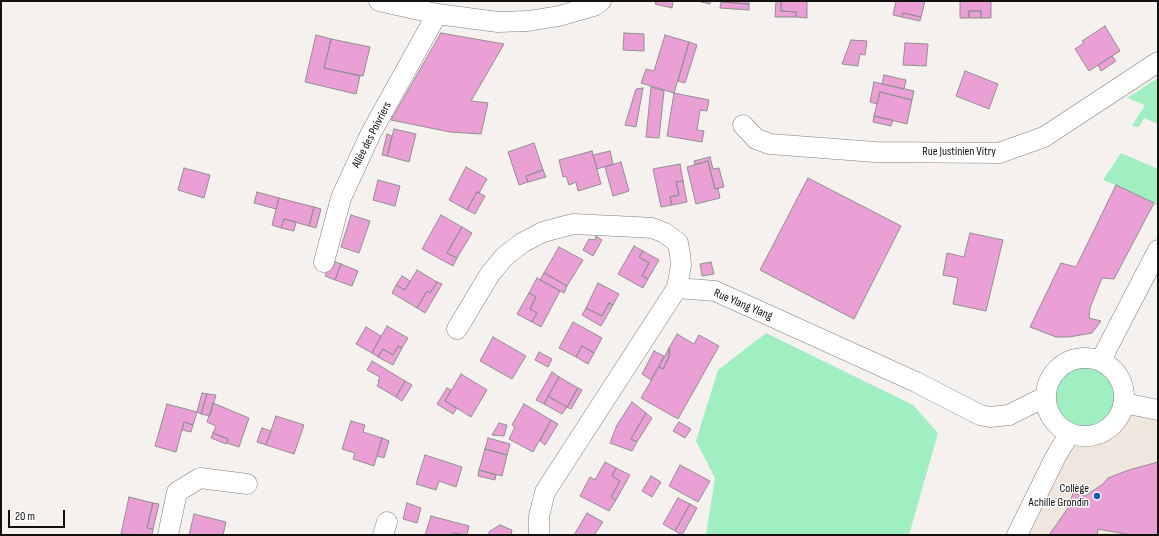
<!DOCTYPE html>
<html>
<head>
<meta charset="utf-8">
<style>
	body { margin:0 }
	#map { position:relative; width:1159px; height:536px; overflow:hidden; background:#f4f1ef; font-family:"Sofia Sans Condensed",sans-serif }
	canvas { display:block }
	.frame { position:absolute; inset:0; border:2px solid #121110; pointer-events:none }
	.scale { position:absolute; left:8px; top:510px; width:57px; height:18px; box-sizing:border-box; border:2px solid #121110; border-top:0; padding-left:5px; font-size:12px; line-height:14px; white-space:nowrap; color:#121110; -webkit-text-stroke:3px #fff; paint-order:stroke }
</style>
</head>
<body>
<div id="map">
<canvas width="1159" height="536"></canvas>
<div class="frame"></div>
<div class="scale">20 m</div>
</div>
<script>
const ctx = document.querySelector('canvas').getContext('2d');
ctx.lineJoin = 'round';
function fillPath(path, color) { ctx.fillStyle = color; ctx.fill(path, 'evenodd'); }
const shape = rows => new Path2D(rows.map(r => 'M' + r).join(''));
function trace(path, color, width, dash) { ctx.strokeStyle = color; ctx.lineWidth = width; ctx.lineCap = dash ? 'butt' : 'round'; ctx.setLineDash(dash || []); ctx.stroke(path); }
function drawText(font, color, halo, rows, align = 'center') {
  ctx.font = font + ' "Sofia Sans Condensed",sans-serif'; ctx.lineWidth = 3; ctx.setLineDash([]); ctx.textBaseline = 'middle'; ctx.strokeStyle = halo; ctx.fillStyle = color; for (const [text, x, y, turn = 0] of rows) {
    ctx.save(); ctx.translate(x, y); ctx.rotate((+turn || 0) * Math.PI / 180); ctx.textAlign = isNaN(turn) ? turn : align; if (halo) ctx.strokeText(text, 0, 0); ctx.fillText(text, 0, 0); ctx.restore();
  }
}
const built = shape([
	[1124,403,1158,410,1158,535,1016,535,1070,433,1111,426,1119,415]
]);
const green = shape([
	[1158,78,1158,124,1144,118,1139,127,1132,126,1145,105,1127,98],
	[1121,153,1158,169,1158,206,1116,185,1103,180],
	[766,333,913,405,938,433,909,535,706,535,715,478,696,441,718,370],
	'1046 397a39 39 0 1 1 78 0a39 39 0 1 1-78 0Z'
]);
const building = shape([
	[656,1,673,1,672,8,655,4,656,1],
	[697,1,710,1,710,4,697,1],
	[721,1,749,1,749,4,721,2,721,1],
	[776,1,781,1,781,11,796,12,796,17,775,17,776,1],
	[781,1,807,1,807,18,796,17,796,12,781,11,781,1],
	[896,1,925,1,921,17,903,13,902,17,893,15,896,1],
	[960,1,991,1,991,18,981,18,981,11,969,11,969,18,960,18,960,1],
	[721,2,749,4,749,10,720,8,721,2],
	[969,11,981,11,981,18,969,18,969,11],
	[903,13,921,17,920,21,902,17,903,13],
	[1105,26,1120,51,1089,71,1075,49,1084,43,1082,41,1105,26],
	[441,33,504,44,471,101,488,103,481,134,450,132,391,120,441,33],
	[624,33,644,34,644,51,623,50,624,33],
	[316,35,331,39,324,68,360,76,356,94,305,82,316,35],
	[665,35,689,42,674,93,641,83,646,69,654,71,665,35],
	[331,39,370,47,363,76,324,68,331,39],
	[851,40,867,41,865,55,860,54,858,66,842,64,851,40],
	[689,42,697,45,685,83,678,81,689,42],
	[905,43,928,44,926,66,903,65,905,43],
	[1112,56,1116,61,1101,71,1098,65,1112,56],
	[965,71,998,84,989,109,956,96,965,71],
	[884,75,906,80,904,89,882,84,884,75],
	[874,82,914,91,912,100,880,92,877,104,870,102,874,82],
	[651,87,664,91,659,138,646,137,651,87],
	[643,88,636,127,625,125,636,89,643,88],
	[880,92,912,100,907,124,874,116,880,92],
	[674,93,709,100,707,111,700,110,697,130,704,131,702,142,667,136,674,93],
	[874,116,893,120,891,126,873,122,874,116],
	[394,129,416,134,409,162,387,156,394,129],
	[387,134,392,136,387,156,382,155,387,134],
	[534,143,543,170,526,176,528,182,519,185,508,152,534,143],
	[592,151,601,184,578,191,576,182,569,185,566,176,563,177,559,160,592,151],
	[610,151,613,164,597,169,593,155,610,151],
	[710,157,713,169,719,168,724,187,715,189,708,161,695,165,694,161,710,157],
	[708,161,715,189,718,188,720,198,696,204,687,167,708,161],
	[621,162,629,191,613,196,605,167,621,162],
	[680,164,683,181,676,182,679,195,670,197,672,205,661,207,653,169,680,164],
	[466,167,487,179,479,193,477,192,467,210,449,200,466,167],
	[184,168,210,175,204,198,178,190,184,168],
	[543,170,546,177,528,182,526,176,543,170],
	[808,178,901,226,854,319,760,270,808,178],
	[378,180,400,186,395,206,373,200,378,180],
	[683,181,687,202,672,205,670,197,679,195,676,182,683,181],
	[1116,185,1154,203,1114,279,1102,278,1090,308,1089,318,1101,321,1092,333,1069,337,1056,337,1030,327,1061,263,1076,267,1116,185],
	[257,192,279,198,276,209,254,203,257,192],
	[477,192,485,196,475,214,467,210,477,192],
	[279,198,314,207,309,226,284,219,281,228,272,225,279,198],
	[314,207,321,209,316,228,309,226,314,207],
	[351,215,370,221,359,253,341,247,351,215],
	[441,215,462,227,447,253,457,258,453,266,422,249,441,215],
	[284,219,296,222,294,231,281,228,284,219],
	[462,227,472,233,457,258,447,253,462,227],
	[970,233,1003,240,986,311,953,304,958,278,943,275,947,253,964,257,970,233],
	[596,236,602,240,593,256,583,250,589,239,595,240,596,236],
	[634,246,643,251,639,257,649,263,642,276,648,279,643,288,618,274,634,246],
	[559,247,583,260,567,286,544,273,559,247],
	[643,251,659,260,648,279,642,276,649,263,639,257,643,251],
	[331,260,341,264,335,280,325,276,331,260],
	[711,262,714,274,702,276,700,264,711,262],
	[341,264,358,271,352,286,335,280,341,264],
	[417,270,437,282,430,293,427,291,417,308,392,293,396,285,405,290,417,270],
	[544,273,567,286,564,293,540,280,544,273],
	[402,276,410,281,405,290,396,285,402,276],
	[537,278,560,291,541,327,532,322,537,313,530,309,536,297,529,293,537,278],
	[437,282,442,284,425,313,417,308,427,291,430,293,437,282],
	[598,283,619,294,613,305,609,303,602,316,586,308,598,283],
	[529,293,536,297,530,309,537,313,532,322,517,314,529,293],
	[609,303,613,305,601,326,582,315,586,308,602,316,609,303],
	[573,322,602,338,594,353,582,346,576,357,559,348,573,322],
	[387,326,408,338,402,348,398,346,393,355,383,349,378,357,372,353,387,326],
	[366,327,381,336,372,353,356,344,366,327],
	[677,334,694,344,699,335,719,346,678,419,641,398,659,367,663,369,669,357,669,348,677,334],
	[493,337,526,356,512,379,480,361,493,337],
	[398,346,402,348,393,365,378,357,383,349,393,355,398,346],
	[582,346,594,353,588,364,576,357,582,346],
	[669,348,669,357,663,369,659,367,669,348],
	[654,351,664,356,651,380,642,374,654,351],
	[539,352,552,359,548,367,535,360,539,352],
	[372,361,405,381,396,397,377,386,379,382,378,381,380,377,367,370,372,361],
	[552,372,559,377,544,404,536,400,552,372],
	[461,374,487,390,471,417,445,401,461,374],
	[559,377,578,388,567,407,548,396,559,377],
	[405,381,412,385,402,401,396,397,405,381],
	[447,388,451,390,445,401,457,408,453,414,437,404,447,388],
	[578,388,582,390,571,409,567,407,578,388],
	[202,393,207,394,201,414,197,412,202,393],
	[207,394,216,395,210,416,201,414,207,394],
	[548,396,567,407,562,414,544,404,548,396],
	[632,402,646,413,631,439,637,442,632,451,610,443,617,425,632,402],
	[213,403,249,418,239,447,227,443,228,439,213,433,216,426,207,422,213,403],
	[167,404,197,412,193,425,184,422,176,452,155,446,167,404],
	[524,404,551,420,533,452,509,439,515,427,512,425,524,404],
	[646,413,652,418,637,442,631,439,646,413],
	[276,416,304,425,294,454,266,445,276,416],
	[551,420,558,424,545,445,540,441,551,420],
	[351,421,365,425,363,432,382,438,374,466,353,459,355,453,342,449,351,421],
	[184,422,193,425,191,432,182,430,184,422],
	[679,422,691,429,685,438,673,431,679,422],
	[499,423,507,425,504,436,492,435,499,423],
	[262,428,271,431,266,445,257,442,262,428],
	[213,433,228,439,226,444,211,438,213,433],
	[382,438,389,441,384,458,377,456,382,438],
	[488,438,510,444,507,455,485,449,488,438],
	[485,449,507,455,502,476,479,470,485,449],
	[425,455,462,467,456,487,439,481,436,490,416,484,425,455],
	[605,462,616,468,612,476,620,481,611,497,616,500,609,511,580,496,590,477,595,480,605,462],
	[1158,462,1158,535,1131,535,1098,529,1097,535,1049,535,1068,508,1073,493,1085,496,1103,484,1108,478,1129,470,1158,462],
	[680,465,710,481,698,502,669,486,680,465],
	[616,468,630,475,616,500,611,497,620,481,612,476,616,468],
	[479,470,496,475,495,480,478,476,479,470],
	[651,476,661,482,652,497,642,491,651,476],
	[129,497,153,503,147,528,153,529,152,535,121,534,129,497],
	[678,498,690,504,675,531,663,524,678,498],
	[153,503,159,504,153,529,147,528,153,503],
	[407,503,421,508,417,523,403,519,407,503],
	[690,504,697,508,682,535,675,531,690,504],
	[587,513,603,522,594,535,574,535,587,513],
	[194,514,226,522,223,535,189,535,194,514],
	[431,516,469,526,467,535,453,533,453,535,425,535,431,516],
	[500,525,512,530,511,535,488,535,490,531,500,525]
]);
const minor = shape([
	[379,1,437,14,498,22,528,21,559,16,594,6,601,1],
	[743,125,756,139,770,144,875,152,999,153,1044,137,1158,62],
	[324,262,341,198,371,133,437,14],
	[677,288,715,291,916,382,980,415,990,417,1009,415,1045,397],
	[457,329,490,274,505,256,522,243,543,232,573,224,636,227,652,228,665,233,678,243,680,254,681,265,677,288,545,492,539,516,539,535],
	'1046 397a39 39 0 1 1 78 0a39 39 0 1 1-78 0Z',
	[1101,360,1158,250],
	[1124,403,1158,410],
	[168,535,177,492,200,478,247,484],
	[383,535,387,522],
	[1017,535,1056,456,1070,433]
]);
const markers = [
	[1097,496,4,"#0c5ac4"]
];
const streetNames = [
	["Allée des Poivriers",372,135,-63],
	["Rue Justinien Vitry",959,152],
	["Rue Ylang Ylang",743,305,23]
];
const poiNames = [
	["Collège",1089,489],
	["Achille Grondin",1089,503]
];
fillPath(built, '#efe7de');
fillPath(green, '#9fefc0');
fillPath(building, '#ea9fd5');
trace(building, '#928f91', 1);
trace(minor, '#817f7d', 21);
trace(minor, '#fff', 20);
for (const [x, y, r, color] of markers) { const dot = new Path2D(); dot.arc(x, y, r, 0, 2 * Math.PI); ctx.fillStyle = color; ctx.fill(dot); trace(dot, '#fff', 1.5); }
drawText('12px', '#121110', '#fff', streetNames);
drawText('12px', '#121110', '#fff', poiNames, 'right');
</script>
</body>
</html>
